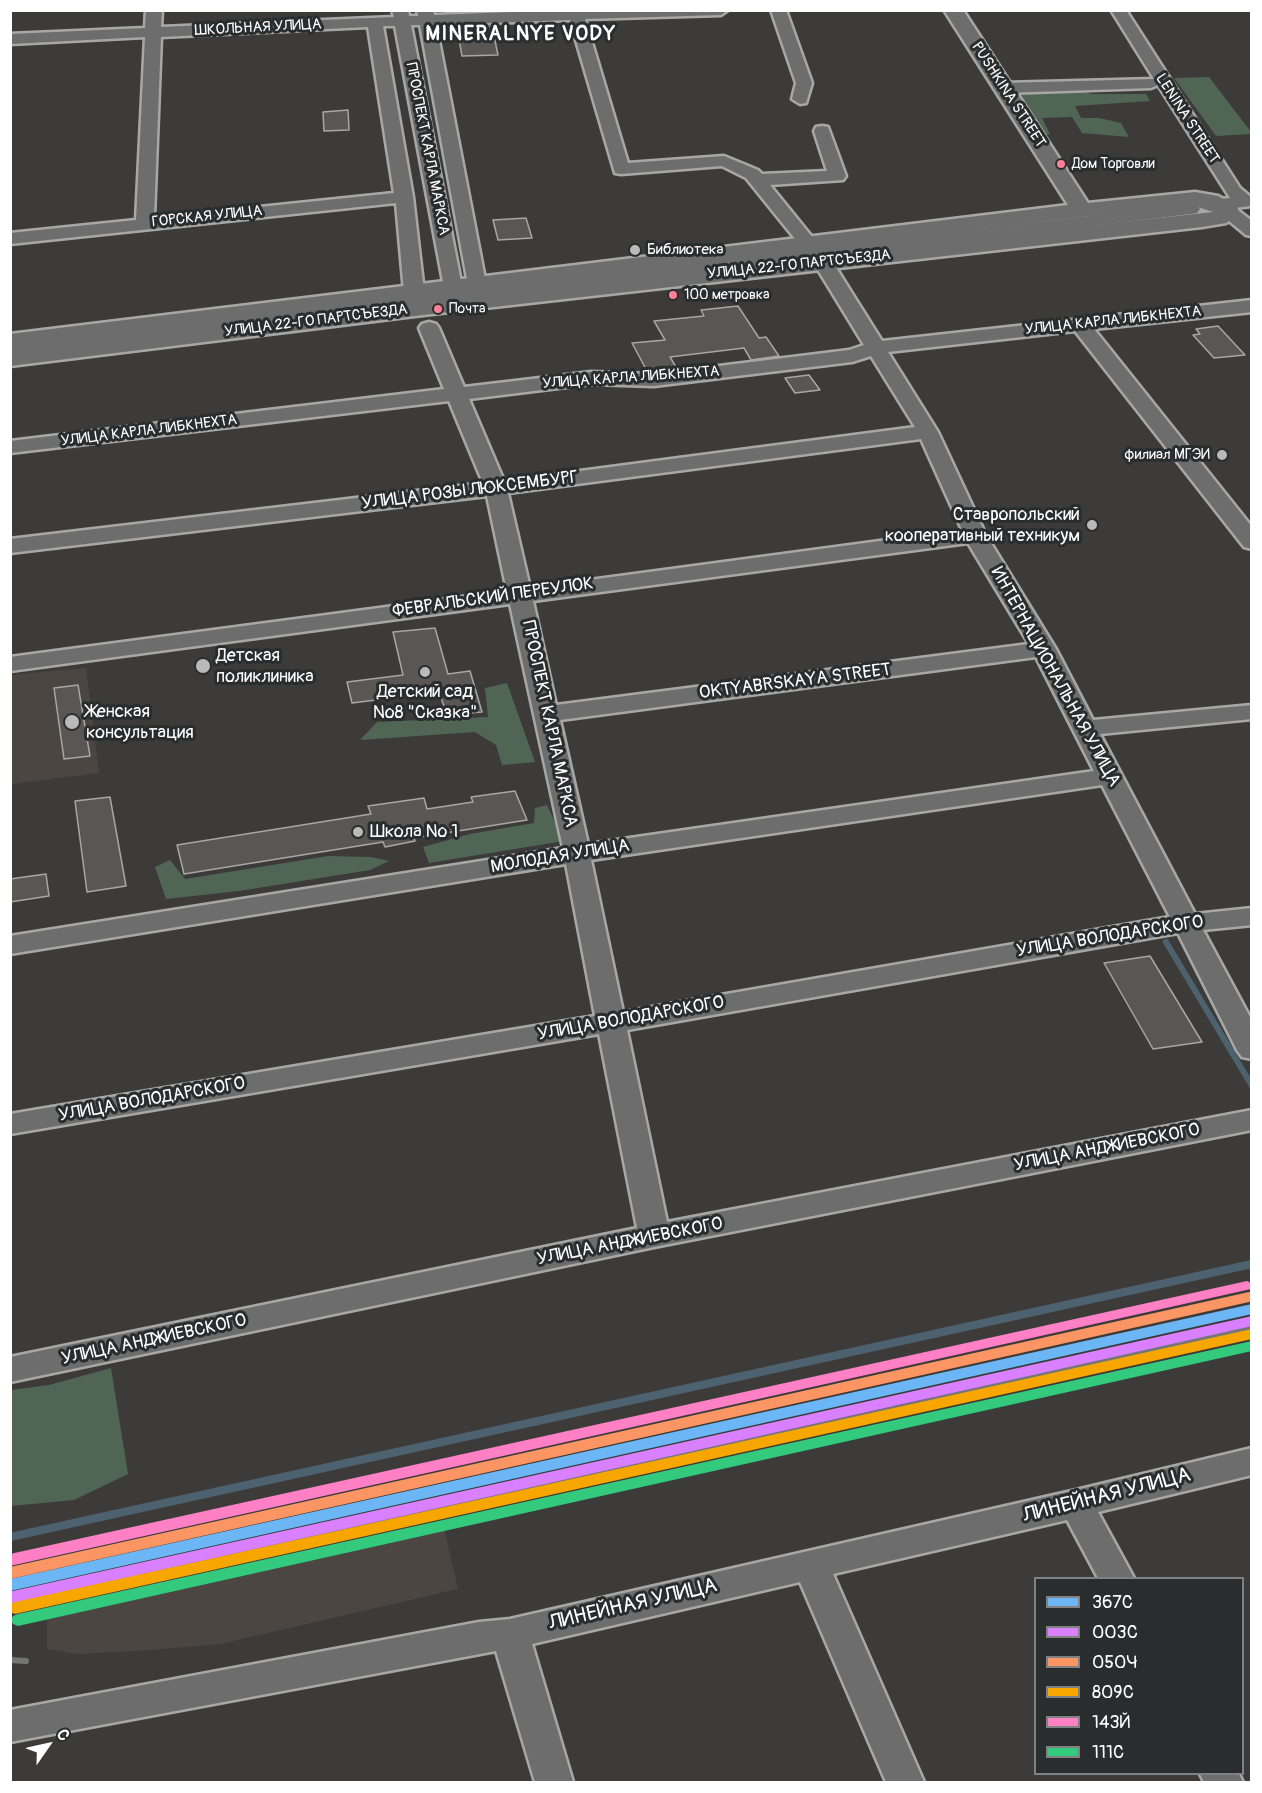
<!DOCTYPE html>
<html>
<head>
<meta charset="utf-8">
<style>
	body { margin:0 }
	#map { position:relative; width:1262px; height:1793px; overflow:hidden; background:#3c3b3a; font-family:Pangolin,sans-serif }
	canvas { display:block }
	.frame { position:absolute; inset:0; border:12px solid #fff; pointer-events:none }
	.legend { position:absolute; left:1034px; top:1577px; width:210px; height:198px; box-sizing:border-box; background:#2a2d2e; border:2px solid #7f8182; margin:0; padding:8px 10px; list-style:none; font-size:18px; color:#fff }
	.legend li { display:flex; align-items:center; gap:12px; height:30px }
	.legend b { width:30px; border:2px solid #7f8182 }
	.north { position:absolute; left:18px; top:1715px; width:60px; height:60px; -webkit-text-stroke:4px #2a2d2e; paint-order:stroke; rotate:56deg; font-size:16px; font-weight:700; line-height:24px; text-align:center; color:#fff }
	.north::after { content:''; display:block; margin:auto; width:21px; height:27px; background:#fff; clip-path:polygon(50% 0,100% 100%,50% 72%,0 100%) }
</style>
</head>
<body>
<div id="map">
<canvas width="1262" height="1793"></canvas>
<div class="frame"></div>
<ul class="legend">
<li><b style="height:8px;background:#6db6f5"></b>367С</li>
<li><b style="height:8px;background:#d880ff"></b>003С</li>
<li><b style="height:8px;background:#fb9564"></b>050Ч</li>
<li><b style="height:8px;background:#f7a600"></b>809С</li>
<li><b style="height:8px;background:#ff80c5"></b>143Й</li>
<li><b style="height:8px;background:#33ca7d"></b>111С</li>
</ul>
<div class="north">С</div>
</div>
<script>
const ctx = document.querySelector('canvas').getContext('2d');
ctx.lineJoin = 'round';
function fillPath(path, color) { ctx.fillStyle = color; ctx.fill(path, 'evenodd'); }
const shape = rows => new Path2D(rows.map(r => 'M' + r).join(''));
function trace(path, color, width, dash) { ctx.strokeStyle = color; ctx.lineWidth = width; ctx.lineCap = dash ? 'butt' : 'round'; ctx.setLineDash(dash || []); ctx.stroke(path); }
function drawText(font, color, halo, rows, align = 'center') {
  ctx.font = font + ' Pangolin,sans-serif'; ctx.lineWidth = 6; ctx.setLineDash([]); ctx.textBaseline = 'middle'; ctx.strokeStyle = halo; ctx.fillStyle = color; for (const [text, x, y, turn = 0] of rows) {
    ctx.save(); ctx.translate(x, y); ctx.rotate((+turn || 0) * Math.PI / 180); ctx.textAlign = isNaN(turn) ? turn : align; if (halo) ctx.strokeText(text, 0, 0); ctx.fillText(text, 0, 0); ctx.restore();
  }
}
const built = shape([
	[86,668,99,773,11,784,10,675],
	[443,1524,458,1589,220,1644,151,1650,76,1654,47,1649,47,1608]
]);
const green = shape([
	[1209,77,1251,132,1251,134,1216,136,1174,78],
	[1075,87,1091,94,1146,94,1150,101,1075,106,1081,118,1099,118,1121,123,1129,137,1082,133,1072,117,1042,118,1050,134,1038,137,1006,89],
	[507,683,535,762,502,765,496,745,475,732,360,740,377,722,488,717,485,688],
	[547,805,564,841,429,863,423,847,470,834,534,823,535,808],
	[328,856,371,857,389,861,370,870,239,891,166,899,155,867,170,860,185,879],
	[111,1368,128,1474,74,1500,11,1506,11,1390,49,1385]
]);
const streamFar1 = shape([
	[1166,942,1252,1086]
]);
const stream = shape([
	[10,1537,1252,1264]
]);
const building = shape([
	[492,26,498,55,462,56,457,28,492,26],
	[348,110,349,130,324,131,323,112,348,110],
	[526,218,532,238,498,240,493,220,526,218],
	[738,306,759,338,766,337,779,356,751,360,744,348,670,357,676,367,647,371,632,343,665,340,654,321,704,316,701,310,738,306],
	[1218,326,1245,355,1214,358,1193,335,1200,334,1196,329,1218,326],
	[809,375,820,390,795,393,785,378,809,375],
	[435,628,448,674,470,671,482,712,447,715,439,692,352,703,347,682,403,675,393,632,435,628],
	[78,685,90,756,64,759,54,688,78,685],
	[515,791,527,820,414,838,415,841,385,847,383,842,184,874,177,845,371,814,368,806,424,798,427,809,473,802,471,797,515,791],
	[110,797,126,886,87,892,75,801,110,797],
	[46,874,49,896,10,902,10,879,46,874],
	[1150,956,1202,1042,1153,1049,1104,963,1150,956]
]);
const minor = shape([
	[146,10,162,10,161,27,394,17,392,10,408,10,409,16,418,16,417,10,433,10,434,15,567,10,728,10,721,15,585,19,628,163,724,156,758,170,762,174,827,171,814,131,816,127,822,126,828,127,846,176,843,180,770,185,821,248,1191,204,1197,205,1200,209,1197,213,1191,214,830,258,882,341,1252,300,1252,312,1094,329,1252,527,1252,549,1244,547,1075,331,888,352,938,432,986,535,1056,649,1093,720,1252,705,1252,719,1100,734,1195,914,1252,908,1252,925,1203,930,1252,1021,1252,1059,1242,1057,1237,1050,1178,933,627,1030,667,1222,1252,1110,1252,1130,654,1247,10,1382,10,1357,637,1228,599,1034,10,1134,10,1114,595,1016,566,864,10,954,10,936,563,848,510,604,10,671,10,657,507,591,487,496,10,553,10,539,483,483,449,401,10,453,10,441,444,389,419,328,422,324,429,322,436,324,439,328,464,387,591,372,654,374,849,350,864,345,812,260,10,357,10,345,411,297,404,292,396,203,10,244,10,233,136,220,145,37,10,44,10,34,145,28,146,10],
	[570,20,615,173,621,174,722,166,746,178,804,250,481,289,486,284,436,25,570,20],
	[411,25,420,25,468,284,470,288,475,289,458,291,462,287,411,25],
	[383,26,395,26,444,287,451,292,421,296,424,292,413,197,383,26],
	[368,27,394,193,154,218,161,37,368,27],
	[871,356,915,427,504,481,469,399,591,384,654,386,852,362,871,356],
	[921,439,962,530,530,588,508,493,921,439],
	[968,543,1029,644,556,705,533,601,968,543],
	[1036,657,1094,771,588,844,560,720,1036,657],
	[1102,785,1170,917,623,1012,591,860,1102,785],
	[771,10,786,10,812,83,806,103,800,104,792,99,796,83,771,10],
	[1111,10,1126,10,1240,188,1252,198,1251,206,1235,208,1252,221,1252,236,1246,235,1222,215,1220,209,1213,208,1210,204,1213,200,1230,198,1158,85,1151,88,1003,93,995,88,1003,83,1154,79,1111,10],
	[1252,1448,1252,1475,1098,1512,1134,1578,1098,1578,1067,1520,833,1574,924,1782,886,1782,800,1582,532,1644,573,1782,535,1782,496,1651,10,1742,10,1710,479,1622,510,1619,1076,1490,1252,1448],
	[1200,1774,1239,1774,1243,1782,1204,1782,1200,1774]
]);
const major = shape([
	[944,10,963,10,1088,203,1195,192,1218,196,1236,206,1239,211,1236,216,1226,223,1202,227,423,315,10,366,10,352,423,301,1213,212,1195,206,1082,217,10,348,10,334,1068,205,944,10]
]);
const rail = shape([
	[10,1605,909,1406,1252,1327],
	[10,1660,26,1661]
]);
const rail1 = shape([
	[1252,1304,1252,1314,10,1591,10,1579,1252,1304]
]);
const rail2 = shape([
	[1252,1316,1252,1326,13,1603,10,1602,10,1592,13,1591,1252,1316]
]);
const rail3 = shape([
	[1249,1292,1252,1293,1252,1301,1249,1302,10,1579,10,1567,1249,1292]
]);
const rail4 = shape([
	[1252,1329,1252,1339,15,1614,10,1612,10,1604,15,1602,1252,1329]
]);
const rail5 = shape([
	[1247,1281,1251,1283,1251,1289,10,1566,10,1554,1247,1281]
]);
const rail6 = shape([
	[1252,1341,1252,1351,18,1626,13,1624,11,1620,13,1616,18,1614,1252,1341]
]);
const markers = [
	[1061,164,5,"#ff8098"],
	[635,250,6,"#bbbaba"],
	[673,295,5,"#ff8098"],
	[438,309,5,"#ff8098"],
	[1222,455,6,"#bbbaba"],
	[1092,525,6,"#bbbaba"],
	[203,666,8,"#bbbaba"],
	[425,672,6,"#bbbaba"],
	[72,722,8,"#bbbaba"],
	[358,832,6,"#bbbaba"]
];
const farBusnames = [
	["Дом Торговли",1072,164],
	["100 метровка",684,295],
	["Почта",449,309]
];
const farStreetnames = [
	["ШКОЛЬНАЯ УЛИЦА",258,28,-3],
	["PUSHKINA STREET",1008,95,57],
	["LENINA STREET",1187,119,57],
	["ПРОСПЕКТ КАРЛА МАРКСА",427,149,79],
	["ГОРСКАЯ УЛИЦА",207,217,-6],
	["УЛИЦА 22-ГО ПАРТСЪЕЗДА",799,265,-6],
	["УЛИЦА 22-ГО ПАРТСЪЕЗДА",316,321,-7],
	["УЛИЦА КАРЛА ЛИБКНЕХТА",1113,321,-6],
	["УЛИЦА КАРЛА ЛИБКНЕХТА",631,378,-4],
	["УЛИЦА КАРЛА ЛИБКНЕХТА",149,431,-7]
];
const farPoinames = [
	["Библиотека",647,250],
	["филиал МГЭИ",1210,455,"right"]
];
const streetNames = [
	["УЛИЦА РОЗЫ ЛЮКСЕМБУРГ",470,491,-7],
	["ФЕВРАЛЬСКИЙ ПЕРЕУЛОК",493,598,-8],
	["ИНТЕРНАЦИОНАЛЬНАЯ УЛИЦА",1055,677,61],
	["OKTYABRSKAYA STREET",795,682,-7],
	["ПРОСПЕКТ КАРЛА МАРКСА",549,724,78],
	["МОЛОДАЯ УЛИЦА",560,857,-9],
	["УЛИЦА ВОЛОДАРСКОГО",1110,937,-9],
	["УЛИЦА ВОЛОДАРСКОГО",631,1019,-10],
	["УЛИЦА ВОЛОДАРСКОГО",152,1100,-10],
	["УЛИЦА АНДЖИЕВСКОГО",1107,1148,-11],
	["УЛИЦА АНДЖИЕВСКОГО",630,1242,-11],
	["УЛИЦА АНДЖИЕВСКОГО",154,1340,-12]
];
const poiNames = [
	["Ставропольский",1080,515,"right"],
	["кооперативный техникум",1080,536,"right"],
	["Детская",216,656],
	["поликлиника",216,677],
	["Детский сад",425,692,"center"],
	["№8 \"Сказка\"",425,713,"center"],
	["Женская",86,712],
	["консультация",86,733],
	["Школа № 1",370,832]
];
const farDistrictnames = [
	["MINERALNYE VODY",521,35]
];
const nearStreetnames = [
	["ЛИНЕЙНАЯ УЛИЦА",1107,1496,-14],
	["ЛИНЕЙНАЯ УЛИЦА",633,1605,-13]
];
fillPath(built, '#4c4643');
fillPath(green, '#516555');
trace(streamFar1, '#4d616e', 6);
trace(stream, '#4d616e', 8);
fillPath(building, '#5a5654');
trace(building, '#a7a7a6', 1.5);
trace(minor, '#a7a7a6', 5);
trace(major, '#a7a7a6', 5);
fillPath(minor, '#6d6d6d');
fillPath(major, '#6d6d6d');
trace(rail, '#767676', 6);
fillPath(rail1, '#6db6f5');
fillPath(rail2, '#d880ff');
fillPath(rail3, '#fb9564');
fillPath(rail4, '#f7a600');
fillPath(rail5, '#ff80c5');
fillPath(rail6, '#33ca7d');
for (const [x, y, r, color] of markers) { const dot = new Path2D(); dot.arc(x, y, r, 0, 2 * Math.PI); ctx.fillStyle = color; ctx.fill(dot); trace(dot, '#2a2d2e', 2); }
drawText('14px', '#fff', '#2a2d2e', farBusnames, 'left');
drawText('15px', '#fff', '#2a2d2e', farStreetnames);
drawText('15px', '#fff', '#2a2d2e', farPoinames, 'left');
drawText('18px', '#fff', '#2a2d2e', streetNames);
drawText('18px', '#fff', '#2a2d2e', poiNames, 'left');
ctx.letterSpacing = '1.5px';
drawText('bold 20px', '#fff', '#2a2d2e', farDistrictnames);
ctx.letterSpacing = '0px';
drawText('21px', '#fff', '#2a2d2e', nearStreetnames);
</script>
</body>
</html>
